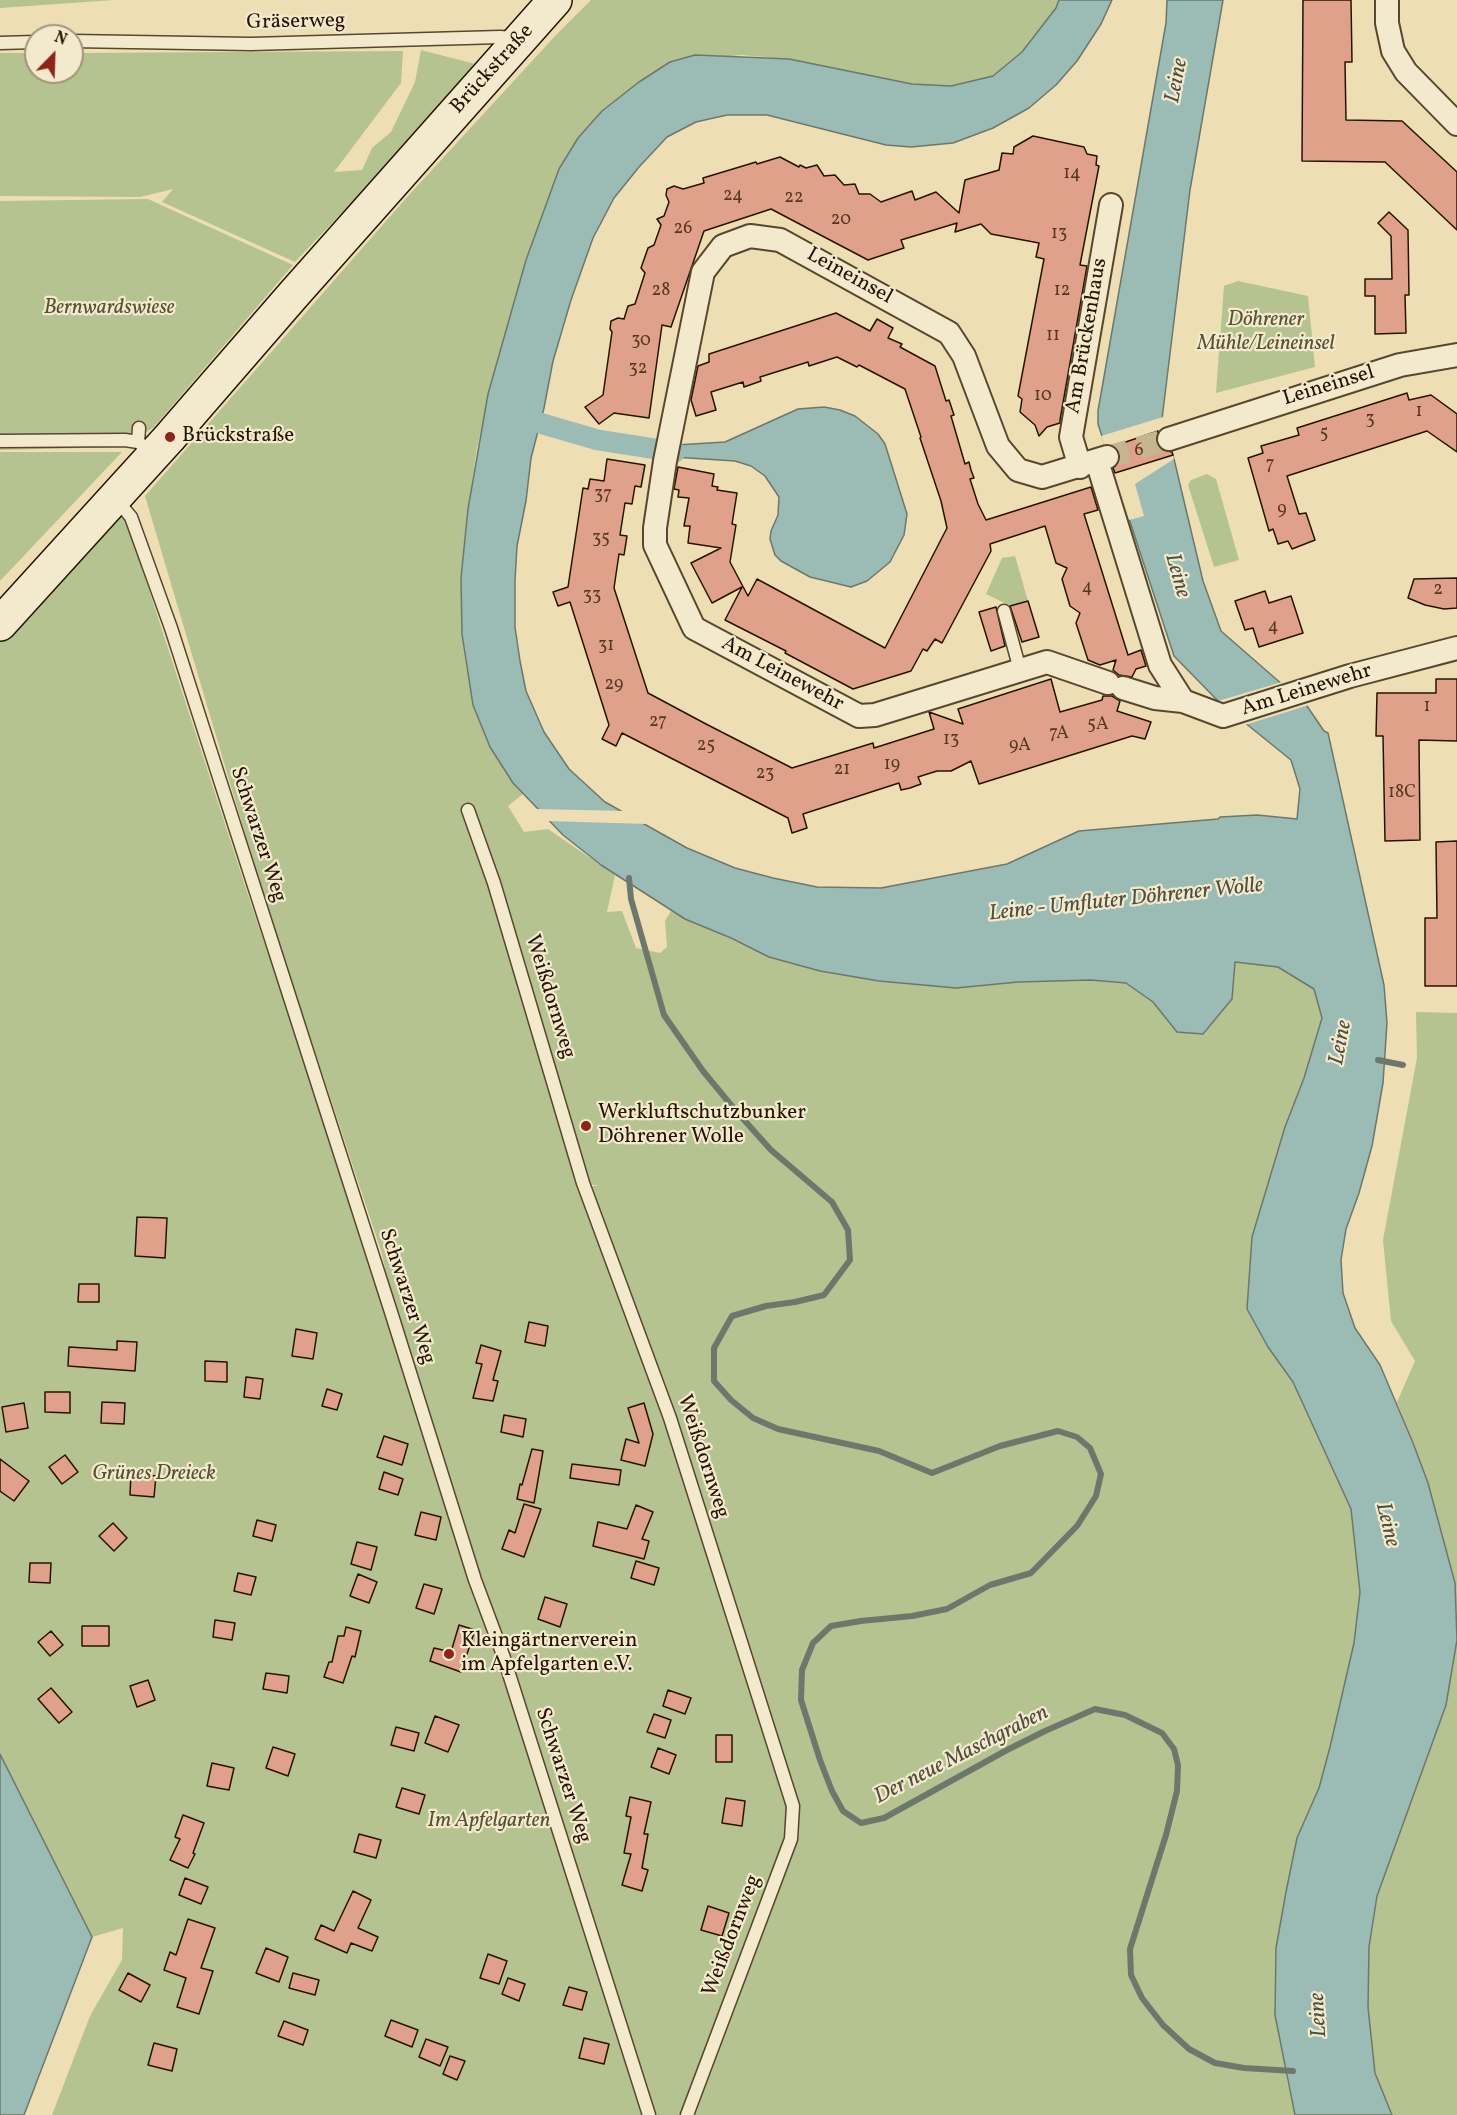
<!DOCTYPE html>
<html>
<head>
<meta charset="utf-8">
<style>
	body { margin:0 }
	#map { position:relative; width:1457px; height:2115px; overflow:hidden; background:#eddfb3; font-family:Vollkorn,serif }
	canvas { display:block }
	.north { position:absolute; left:24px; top:24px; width:60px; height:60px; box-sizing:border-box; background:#f3eace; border:2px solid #a1947c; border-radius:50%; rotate:23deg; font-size:16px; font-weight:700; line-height:24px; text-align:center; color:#271400 }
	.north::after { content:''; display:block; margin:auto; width:21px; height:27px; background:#8f2418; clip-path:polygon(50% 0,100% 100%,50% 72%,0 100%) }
</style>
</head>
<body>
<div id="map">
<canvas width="1457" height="2115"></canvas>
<div class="north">N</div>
</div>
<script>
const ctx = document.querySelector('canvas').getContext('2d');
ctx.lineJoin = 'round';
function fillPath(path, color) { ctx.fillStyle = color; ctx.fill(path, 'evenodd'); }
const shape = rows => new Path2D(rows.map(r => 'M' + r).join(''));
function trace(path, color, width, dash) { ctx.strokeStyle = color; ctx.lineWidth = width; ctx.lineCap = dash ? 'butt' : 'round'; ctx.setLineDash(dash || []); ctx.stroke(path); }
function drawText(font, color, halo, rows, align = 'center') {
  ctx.font = font + ' Vollkorn,serif'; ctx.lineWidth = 4.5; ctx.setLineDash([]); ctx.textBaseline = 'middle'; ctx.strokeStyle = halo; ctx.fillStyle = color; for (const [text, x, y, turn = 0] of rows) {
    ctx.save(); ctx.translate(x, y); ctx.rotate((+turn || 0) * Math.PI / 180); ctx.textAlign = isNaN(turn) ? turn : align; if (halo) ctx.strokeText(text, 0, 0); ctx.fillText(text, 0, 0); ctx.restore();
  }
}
const green = shape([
	[0,0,114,0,0,8],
	[591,0,1059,0,1056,8,1022,52,993,76,951,86,912,84,789,59,741,55,670,62,639,82,602,111,578,138,559,169,545,207,489,396,477,448,468,509,461,578,462,634,473,705,490,747,523,794,508,806,524,832,548,829,615,875,607,912,622,911,636,948,660,953,667,947,665,921,671,911,769,957,820,971,879,981,956,988,1018,982,1091,980,1126,983,1153,1002,1177,1032,1204,1034,1232,999,1235,962,1278,967,1314,989,1322,1017,1304,1078,1285,1127,1252,1237,1268,1347,1293,1382,1351,1509,1360,1592,1354,1643,1330,1747,1319,1788,1297,1838,1276,1948,1287,2080,1295,2115,52,2115,90,2016,122,1960,123,1928,92,1937,0,1754,0,635,110,502,126,519,249,898,390,1308,393,1308,382,1254,262,891,145,496,408,196,556,35],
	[584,1183,599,1186,592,1186,625,1279],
	[421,50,483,66,430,114,406,149,373,180,295,262,162,202,173,189,140,197,0,196,0,53,36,53,36,72,72,72,72,53,403,51,401,83,334,172,362,170,372,148,391,132,415,82],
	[148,199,293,265,154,427,124,447,0,450,0,201],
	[1238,281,1308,296,1315,367,1216,393,1224,286],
	[0,452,122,452,0,581],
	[1207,474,1216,479,1239,560,1214,567,1188,485,1191,480],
	[1015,556,1028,601,1011,606,986,594,1002,558],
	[1416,1012,1457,1013,1457,2115,1392,2115,1375,2073,1368,2007,1369,1947,1377,1896,1446,1705,1455,1583,1428,1483,1397,1402,1415,1361,1391,1321,1383,1240,1417,1058]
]);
const water = shape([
	[1059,0,1112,0,1101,24,1077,61,1056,85,1029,108,993,128,953,143,911,147,886,145,767,115,727,115,696,122,667,137,639,167,614,198,593,238,571,300,553,361,544,408,531,458,526,501,517,546,515,580,515,627,520,661,526,691,544,732,569,769,605,802,687,848,735,868,773,878,817,887,881,888,1007,864,1079,831,1218,819,1220,817,1257,815,1297,819,1300,789,1291,760,1218,701,1174,656,1098,424,1098,411,1166,23,1167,0,1223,0,1190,190,1162,419,1174,459,1203,581,1221,631,1307,706,1324,731,1328,733,1384,985,1387,1023,1383,1083,1372,1146,1359,1193,1346,1229,1341,1260,1343,1293,1355,1328,1380,1365,1413,1443,1428,1483,1455,1583,1457,1640,1446,1705,1377,1896,1369,1947,1368,2007,1375,2073,1392,2115,1295,2115,1275,2015,1276,1948,1286,1892,1297,1838,1319,1788,1330,1747,1354,1643,1360,1592,1351,1509,1293,1382,1268,1347,1247,1309,1252,1237,1285,1127,1304,1078,1322,1018,1314,989,1278,967,1235,962,1232,999,1203,1034,1177,1032,1153,1002,1126,983,1091,980,1018,982,956,988,879,981,820,971,769,957,731,938,685,919,601,865,563,835,513,783,490,747,473,705,462,634,461,578,468,509,488,394,526,260,559,169,578,138,602,111,639,82,670,62,695,55,789,59,912,84,951,86,993,76,1022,52,1056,8,1059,0],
	[824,407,840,410,855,416,878,434,885,444,907,514,904,535,890,562,867,581,851,587,810,577,781,561,775,555,770,539,771,531,778,515,779,497,765,476,751,466,735,461,674,457,676,445,725,442,798,409,824,407],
	[0,1754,92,1937,24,2115,0,2115,0,1754]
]);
const pier = shape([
	[1163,417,1174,459,1135,484,1144,516,1129,520,1101,436],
	[1282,682,1309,705,1245,725,1230,713,1218,701],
	[534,809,625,811,647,824,546,821]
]);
const stream = shape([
	[629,878,631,899,664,1015,703,1071,736,1111,771,1150,832,1202,848,1230,850,1260,824,1295,795,1302,766,1306,732,1316,714,1348,714,1381,731,1400,753,1418,778,1429,879,1451,932,1473,1000,1446,1058,1431,1077,1437,1090,1448,1101,1474,1096,1496,1077,1526,1031,1573,990,1585,947,1609,912,1616,861,1621,831,1626,813,1643,802,1670,801,1700,820,1760,832,1791,843,1811,861,1823,884,1818,1007,1750,1045,1731,1095,1709,1125,1715,1162,1733,1174,1749,1178,1765,1177,1791,1166,1835,1130,1949,1131,1975,1142,1998,1163,2025,1189,2049,1215,2063,1244,2068,1293,2071],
	[1378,1060,1403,1065]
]);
const canal = shape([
	[512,415,598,440,675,452]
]);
const building = shape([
	[1303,0,1351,0,1352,62,1345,62,1346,120,1402,121,1457,172,1457,230,1385,162,1302,161,1303,0],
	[1033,136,1084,147,1087,154,1097,156,1096,165,1099,166,1080,265,1087,266,1060,420,1060,423,1047,427,1039,436,1035,425,1020,412,1022,399,1018,396,1044,259,1036,257,1039,243,991,234,981,224,955,232,957,223,901,240,904,248,868,260,771,209,704,231,671,327,662,325,649,418,614,413,599,424,585,407,603,395,612,332,610,329,611,321,618,318,624,319,628,306,635,304,645,273,641,268,648,248,654,245,661,225,657,219,664,216,669,202,666,195,667,189,674,186,683,189,704,183,703,178,756,162,757,164,780,157,799,167,800,165,806,168,817,165,824,176,835,175,844,185,855,184,859,194,870,194,881,202,912,191,915,200,936,192,959,213,965,180,999,170,1002,153,1013,154,1014,147,1033,136],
	[1389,212,1408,230,1409,295,1405,295,1406,333,1375,334,1375,296,1365,296,1365,279,1392,279,1391,236,1378,223,1389,212],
	[836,313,870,331,877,319,893,328,888,338,902,344,900,347,935,366,946,401,949,400,954,415,951,416,965,464,969,462,971,470,974,478,970,479,978,504,986,520,1091,487,1098,510,1084,514,1128,655,1141,650,1146,666,1136,669,1132,677,1119,675,1113,670,1116,660,1100,665,1088,660,1076,623,1080,613,1070,606,1062,579,1067,568,1056,563,1045,526,990,544,991,551,942,643,935,639,927,651,923,649,911,671,853,689,785,653,786,651,725,620,742,587,712,603,691,563,721,548,688,543,690,526,684,526,689,498,678,497,679,490,674,489,678,467,714,474,712,486,718,487,717,490,737,493,732,524,736,525,730,562,748,596,757,579,885,648,947,528,941,501,920,438,921,437,905,389,859,365,857,367,837,357,809,366,808,362,760,377,761,381,744,387,743,382,711,392,716,410,696,416,691,400,692,395,698,366,709,362,709,354,836,313],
	[1407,393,1409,400,1431,395,1457,414,1457,452,1427,431,1287,476,1299,514,1306,513,1315,540,1292,549,1288,541,1278,544,1273,529,1269,531,1248,458,1263,453,1261,446,1299,435,1297,428,1407,393],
	[1158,431,1156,437,1156,444,1160,449,1172,452,1173,455,1115,473,1113,468,1120,461,1120,454,1114,446,1158,431],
	[607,459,645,465,641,487,635,486,632,504,625,503,620,535,627,536,624,555,619,554,614,588,648,693,706,724,792,768,873,743,874,748,934,729,929,712,963,724,958,709,1051,679,1060,712,1102,700,1103,696,1112,696,1120,701,1117,711,1151,722,1145,739,1132,736,979,784,971,761,951,771,937,771,918,777,921,784,910,788,901,790,899,783,803,814,807,828,792,833,788,818,622,733,616,746,602,739,609,725,570,602,558,606,553,592,568,587,583,488,588,489,590,479,604,481,607,459],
	[1457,578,1457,608,1444,609,1425,605,1408,598,1414,579,1457,578],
	[1265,591,1269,603,1291,596,1303,633,1259,647,1253,628,1245,630,1235,601,1265,591],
	[1028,601,1039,637,1022,642,1010,606,1028,601],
	[996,607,1005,646,991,651,979,612,996,607],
	[1436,679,1457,679,1457,741,1419,740,1420,840,1385,841,1383,736,1376,736,1377,693,1436,693,1436,679],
	[1457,841,1457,986,1425,986,1425,918,1437,918,1436,842,1457,841],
	[137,1217,167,1218,165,1258,135,1256,137,1217],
	[79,1284,99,1284,99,1302,78,1302,79,1284],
	[529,1322,548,1326,545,1346,525,1342,529,1322],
	[296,1329,317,1333,313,1359,292,1356,296,1329],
	[117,1341,137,1342,135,1371,68,1366,69,1347,117,1350,117,1341],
	[481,1345,501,1351,493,1380,498,1381,493,1401,473,1398,482,1364,476,1363,481,1345],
	[205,1361,227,1362,227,1382,205,1381,205,1361],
	[246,1377,263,1379,260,1399,244,1397,246,1377],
	[327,1389,342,1394,337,1410,322,1406,327,1389],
	[45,1392,70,1392,70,1413,45,1412,45,1392],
	[102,1402,125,1403,124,1424,101,1423,102,1402],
	[24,1403,28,1428,6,1432,2,1407,24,1403],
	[644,1403,653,1434,645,1466,621,1460,626,1439,639,1443,628,1408,644,1403],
	[504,1415,526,1419,523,1437,501,1432,504,1415],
	[384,1436,408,1444,402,1465,377,1457,384,1436],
	[532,1449,543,1451,534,1503,517,1499,520,1484,522,1485,532,1449],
	[65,1455,78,1472,62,1484,49,1467,65,1455],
	[0,1459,29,1481,14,1501,0,1491,0,1459],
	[572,1464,621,1470,619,1485,570,1478,572,1464],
	[384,1472,403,1479,398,1495,379,1489,384,1472],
	[131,1474,156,1476,154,1497,130,1495,131,1474],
	[524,1504,541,1509,524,1557,502,1549,509,1530,515,1533,524,1504],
	[636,1505,653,1512,642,1539,649,1541,644,1559,593,1546,598,1522,627,1529,636,1505],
	[421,1512,441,1517,436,1540,415,1535,421,1512],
	[257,1520,276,1525,272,1541,253,1536,257,1520],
	[113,1523,127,1538,114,1551,99,1536,113,1523],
	[357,1542,377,1547,371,1570,351,1564,357,1542],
	[636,1561,659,1568,654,1585,631,1578,636,1561],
	[30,1563,51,1563,50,1583,29,1582,30,1563],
	[238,1573,256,1577,251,1595,234,1591,238,1573],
	[358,1574,377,1582,369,1603,350,1596,358,1574],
	[424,1584,442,1589,434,1614,416,1608,424,1584],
	[545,1597,567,1604,560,1627,538,1619,545,1597],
	[215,1620,235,1623,232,1640,213,1637,215,1620],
	[459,1625,475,1630,461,1672,430,1661,434,1648,451,1652,459,1625],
	[82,1626,109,1626,109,1646,82,1646,82,1626],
	[346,1627,361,1631,355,1657,352,1656,343,1683,324,1677,329,1662,332,1662,338,1636,344,1636,346,1627],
	[51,1631,63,1645,50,1656,38,1642,51,1631],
	[266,1673,289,1676,287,1693,263,1689,266,1673],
	[148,1680,155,1700,137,1707,130,1686,148,1680],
	[51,1688,72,1712,59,1723,38,1699,51,1688],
	[668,1690,691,1698,685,1714,663,1706,668,1690],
	[654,1714,671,1720,665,1738,647,1732,654,1714],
	[435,1716,459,1725,448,1752,425,1743,435,1716],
	[396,1727,419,1733,414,1751,391,1745,396,1727],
	[716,1735,732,1735,732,1762,716,1762,716,1735],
	[273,1747,295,1754,288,1776,266,1768,273,1747],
	[658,1748,676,1755,669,1774,651,1767,658,1748],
	[212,1763,234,1768,229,1790,207,1786,212,1763],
	[402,1788,425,1795,419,1814,396,1807,402,1788],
	[630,1797,651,1802,644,1834,648,1834,642,1868,648,1870,642,1891,622,1885,631,1854,624,1853,631,1817,626,1816,630,1797],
	[726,1798,745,1801,742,1826,722,1823,726,1798],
	[183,1815,204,1823,193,1853,195,1854,188,1868,170,1860,180,1839,175,1837,183,1815],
	[359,1834,381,1840,376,1858,354,1852,359,1834],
	[185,1878,208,1887,201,1904,179,1895,185,1878],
	[353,1891,371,1900,358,1928,378,1937,372,1951,351,1943,347,1953,315,1939,321,1925,334,1931,353,1891],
	[708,1906,729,1913,722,1936,701,1930,708,1906],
	[188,1919,215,1928,201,1968,213,1971,199,2014,177,2007,186,1978,164,1970,170,1952,176,1955,188,1919],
	[266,1948,288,1957,279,1982,256,1973,266,1948],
	[488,1954,507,1961,499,1984,480,1978,488,1954],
	[128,1973,150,1985,141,2002,119,1990,128,1973],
	[293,1973,319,1980,315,1995,289,1988,293,1973],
	[508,1978,525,1984,519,2001,502,1994,508,1978],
	[569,1987,587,1992,582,2010,563,2005,569,1987],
	[391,2020,418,2030,412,2047,385,2036,391,2020],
	[284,2021,308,2030,303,2045,278,2036,284,2021],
	[584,2038,609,2044,604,2064,579,2058,584,2038],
	[426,2039,448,2047,440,2066,419,2057,426,2039],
	[154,2043,177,2049,172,2071,148,2065,154,2043],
	[450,2056,465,2061,457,2080,443,2074,450,2056]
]);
const streetTunnel = shape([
	[1107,457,1169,439]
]);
const lane = shape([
	[72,41,251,44,500,37,514,38],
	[0,43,36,42],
	[0,441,125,440,138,442,153,453],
	[138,442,139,428],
	[115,498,131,517,171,628,391,1312,475,1580,503,1655,649,2115],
	[1004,611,1020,670],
	[468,810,494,883,583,1183,670,1418,793,1806,791,1839,687,2115]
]);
const street = shape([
	[1387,0,1387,23,1393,51,1406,72,1457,124],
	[1169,439,1400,365,1457,355],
	[1107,457,1042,477,1018,470,998,446,964,356,949,333,780,240,750,236,723,246,703,272,665,461,655,528,655,545,694,628,859,716,875,715,1047,662,1108,683],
	[1097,461,1160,665,1183,701],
	[1080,467,1071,437,1111,205],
	[1123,688,1155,698,1183,701,1223,716,1350,676,1457,648]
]);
const secondary = shape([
	[0,624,170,437,294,294,555,0]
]);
const markers = [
	[170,437,6,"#8f2418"],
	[586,1126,6,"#8f2418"],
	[449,1654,6,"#8f2418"]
];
const numberNames = [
	["14",1072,175],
	["24",733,197],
	["22",794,199],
	["20",841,221],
	["26",683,230],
	["13",1059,235],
	["28",661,292],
	["12",1062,292],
	["11",1053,337],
	["30",641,342],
	["32",638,370],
	["10",1043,397],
	["1",1419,413],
	["3",1370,421],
	["5",1324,435],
	["6",1139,452],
	["7",1270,466],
	["37",603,496],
	["9",1282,511],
	["35",601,540],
	["4",1087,589],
	["2",1438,591],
	["33",592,597],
	["4",1273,628],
	["31",606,647],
	["29",614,686],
	["1",1427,708],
	["27",658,723],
	["5A",1098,726],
	["7A",1059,735],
	["13",951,741],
	["25",706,747],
	["9A",1020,747],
	["19",892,766],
	["21",842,771],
	["23",765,775],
	["18C",1402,794]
];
const streetNames = [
	["Gräserweg",296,23,-1],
	["Brückstraße",493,70,-48],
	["Leineinsel",849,277,29],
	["Am Brückenhaus",1088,336,-80],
	["Leineinsel",1329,387,-17],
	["Am Leinewehr",782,675,28],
	["Am Leinewehr",1307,691,-17],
	["Schwarzer Weg",257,835,72],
	["Weißdornweg",549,997,73],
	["Schwarzer Weg",406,1297,72],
	["Weißdornweg",702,1457,72],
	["Schwarzer Weg",562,1776,72],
	["Weißdornweg",733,1936,-69]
];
const parkNames = [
	["Bernwardswiese",109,309],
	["Döhrener",1266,321],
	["Mühle/Leineinsel",1266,345],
	["Grünes Dreieck",154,1475],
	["Im Apfelgarten",489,1822]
];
const poiNames = [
	["Brückstraße",182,437],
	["Werkluftschutzbunker",598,1114],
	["Döhrener Wolle",598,1138],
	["Kleingärtnerverein",461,1642],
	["im Apfelgarten e.V.",461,1666]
];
const waterNames = [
	["Leine",1178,81,-79],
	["Leine",1176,576,74],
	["Leine - Umfluter Döhrener Wolle",1126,901,-6],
	["Leine",1342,1043,-79],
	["Leine",1386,1525,76],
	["Der neue Maschgraben",962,1756,-27],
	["Leine",1320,2015,-93]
];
fillPath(green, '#b4c390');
fillPath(water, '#9bbbb5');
trace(water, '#6d786d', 1.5);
fillPath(pier, '#eddfb3');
trace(stream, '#6d786d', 6);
trace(canal, '#9bbbb5', 21);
fillPath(building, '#e0a18a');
trace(building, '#271400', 1.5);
trace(streetTunnel, '#c5b68f', 22, [22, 11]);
trace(lane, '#58472d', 15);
trace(street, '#58472d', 26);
trace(secondary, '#271400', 36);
trace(lane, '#f3eace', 12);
trace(street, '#f3eace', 22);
trace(secondary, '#f3eace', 33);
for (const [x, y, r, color] of markers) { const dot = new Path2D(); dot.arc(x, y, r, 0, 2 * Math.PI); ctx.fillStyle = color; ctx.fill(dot); trace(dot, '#f3eace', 2); }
drawText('18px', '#553722', null, numberNames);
drawText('21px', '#271400', '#f3eace', streetNames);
drawText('italic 21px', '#585132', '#f3eace', parkNames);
drawText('21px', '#271400', '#f3eace', poiNames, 'left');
drawText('italic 22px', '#504e3f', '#f3eace', waterNames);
</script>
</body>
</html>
